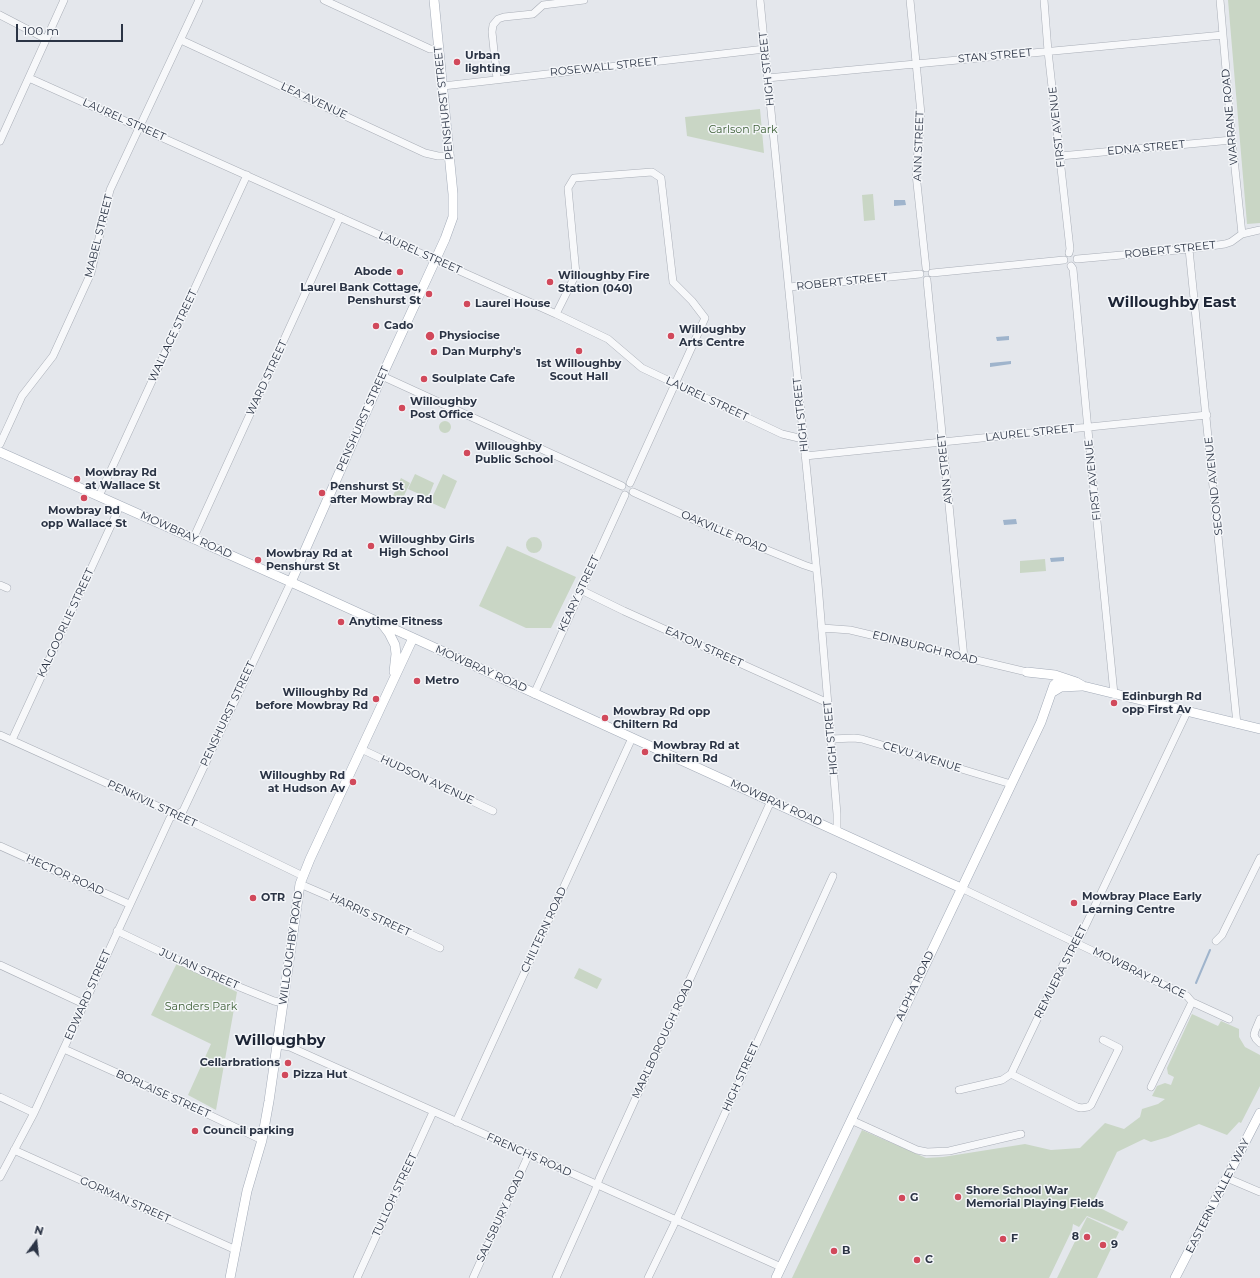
<!DOCTYPE html>
<html>
<head>
<meta charset="utf-8">
<style>
	body { margin:0 }
	#map { position:relative; width:1260px; height:1278px; overflow:hidden; background:#e4e7ec; font-family:Montserrat,sans-serif }
	canvas { display:block }
	.north { position:absolute; left:16px; top:1222px; width:40px; height:40px; -webkit-text-stroke:3px #f4f6f9; paint-order:stroke; rotate:15deg; font-size:11px; font-weight:700; line-height:16px; text-align:center; color:#2b3445 }
	.north::after { content:''; display:block; margin:auto; width:14px; height:18px; background:#2b3445; clip-path:polygon(50% 0,100% 100%,50% 72%,0 100%) }
	.scale { position:absolute; left:16px; top:24px; width:107px; height:18px; box-sizing:border-box; border:2px solid #2b3445; border-top:0; padding-left:5px; font-size:12px; line-height:14px; white-space:nowrap; color:#2b3445; -webkit-text-stroke:3px #f4f6f9; paint-order:stroke }
</style>
</head>
<body>
<div id="map">
<canvas width="1260" height="1278"></canvas>
<div class="north">N</div>
<div class="scale">100 m</div>
</div>
<script>
const ctx = document.querySelector('canvas').getContext('2d');
ctx.lineJoin = 'round';
function fillPath(path, color) { ctx.fillStyle = color; ctx.fill(path, 'evenodd'); }
const shape = rows => new Path2D(rows.map(r => 'M' + r).join(''));
function trace(path, color, width, dash) { ctx.strokeStyle = color; ctx.lineWidth = width; ctx.lineCap = dash ? 'butt' : 'round'; ctx.setLineDash(dash || []); ctx.stroke(path); }
function drawText(font, color, halo, rows, align = 'center') {
  ctx.font = font + ' Montserrat,sans-serif'; ctx.lineWidth = 3; ctx.setLineDash([]); ctx.textBaseline = 'middle'; ctx.strokeStyle = halo; ctx.fillStyle = color; for (const [text, x, y, turn = 0] of rows) {
    ctx.save(); ctx.translate(x, y); ctx.rotate((+turn || 0) * Math.PI / 180); ctx.textAlign = isNaN(turn) ? turn : align; if (halo) ctx.strokeText(text, 0, 0); ctx.fillText(text, 0, 0); ctx.restore();
  }
}
const green = shape([
	[1228,0,1260,0,1260,223,1247,224],
	[760,109,764,153,687,136,685,117],
	[873,194,875,220,864,221,862,195],
	'439 427a6 6 0 1 1 12 0a6 6 0 1 1-12 0Z',
	[415,474,434,483,428,498,408,489],
	[443,474,457,481,445,509,430,502],
	[401,478,410,483,400,504,391,500],
	'526 545a8 8 0 1 1 16 0a8 8 0 1 1-16 0Z',
	[507,546,576,577,551,628,526,628,479,606],
	[1045,559,1046,571,1020,573,1020,561],
	[177,963,237,992,216,1110,188,1095,211,1044,151,1015],
	[579,968,602,979,597,989,574,978],
	[1192,1014,1218,1026,1221,1021,1239,1029,1239,1037,1245,1047,1260,1055,1260,1086,1241,1123,1239,1122,1227,1135,1199,1124,1168,1137,1151,1142,1144,1139,1117,1152,1092,1204,1128,1222,1123,1231,1087,1216,1079,1227,1073,1224,1072,1230,1049,1278,792,1278,862,1130,926,1158,943,1157,1025,1144,1051,1150,1080,1148,1105,1123,1124,1129,1140,1117,1142,1109,1158,1104,1165,1099,1152,1096,1157,1086,1165,1083,1171,1085,1174,1077,1168,1074,1167,1068],
	[1087,1217,1119,1232,1097,1278,1057,1278]
]);
const water = shape([
	[905,200,906,205,894,206,894,200],
	[1009,336,1009,340,997,341,996,337],
	[1011,361,1011,364,990,367,990,363],
	[1016,519,1017,524,1004,525,1003,520],
	[1064,557,1064,561,1051,562,1050,558]
]);
const stream = shape([
	[1196,983,1210,950]
]);
const minor = shape([
	[324,0,430,49,439,49],
	[760,0,818,584,837,814,837,831],
	[910,0,921,114,916,174,926,268],
	[1044,0,1048,51,1070,249,1069,253],
	[1220,0,1232,140,1242,234],
	[0,15,46,39],
	[181,40,425,153,438,156,449,156],
	[29,78,556,314,608,339,642,368,782,434,803,439],
	[767,78,1223,35],
	[497,79,492,32,493,25,498,19,504,17,533,14,543,5,584,0],
	[443,86,765,49],
	[0,141,64,0],
	[1060,156,1232,140],
	[1189,249,1237,724],
	[1077,259,1189,249,1225,244,1231,242,1242,234,1260,230],
	[1071,266,1073,269,1088,430,1114,694],
	[932,273,1064,260],
	[927,280,964,658],
	[789,287,920,274],
	[556,314,576,274,568,188,574,178,652,172,661,178,673,282,692,301,705,318,630,483],
	[382,376,622,486],
	[0,444,22,396,53,356,91,273,110,190,199,0],
	[805,456,1207,415],
	[633,492,701,523,804,565,816,569],
	[99,496,247,175],
	[193,539,340,217],
	[0,585,7,588],
	[581,590,624,611,828,703],
	[822,628,850,630,1027,672],
	[534,694,625,495],
	[0,735,177,815,303,876],
	[831,739,854,738,862,739,1011,784],
	[12,740,120,506],
	[361,749,493,811],
	[0,846,129,904],
	[300,884,351,906,440,948],
	[961,888,1187,996,1192,1002,1229,1019],
	[117,931,205,973,274,1001,283,1003],
	[1216,941,1222,935,1260,858],
	[0,965,84,1004],
	[1260,1019,1255,1031,1254,1035,1256,1039,1260,1043],
	[277,1045,290,1047,781,1267],
	[64,1049,199,1110,262,1140],
	[1011,1074,1077,1107,1081,1108,1088,1107,1091,1105,1119,1048,1103,1040],
	[1151,1087,1192,1002],
	[959,1090,1002,1080,1011,1074,1074,942,1081,935,1187,712],
	[0,1097,34,1113],
	[851,1120,917,1150,927,1152,949,1151,1021,1134],
	[456,1122,632,738],
	[14,1150,236,1250],
	[0,1177,34,1113,170,818,183,811,291,582],
	[1227,1178,1260,1192],
	[357,1278,433,1112],
	[473,1278,529,1154],
	[556,1278,595,1191,599,1179,771,801],
	[648,1278,680,1212,833,876]
]);
const major = shape([
	[0,452,304,588,961,888],
	[291,582,382,376,445,239,453,217,453,194,434,0],
	[383,625,389,633,395,645,396,654,394,672],
	[1027,672,1055,675,1076,682,1083,686,1260,729],
	[1051,693,1061,687,1082,686],
	[230,1278,247,1191,262,1140,269,1101,300,884,310,859,413,638],
	[776,1278,1041,722,1054,685,1061,679,1067,679],
	[1175,1278,1260,1113]
]);
const markers = [
	[457,62,4,"#d1495b"],
	[400,272,4,"#d1495b"],
	[550,282,4,"#d1495b"],
	[429,294,4,"#d1495b"],
	[467,304,4,"#d1495b"],
	[376,326,4,"#d1495b"],
	[430,336,5,"#d1495b"],
	[671,336,4,"#d1495b"],
	[579,351,4,"#d1495b"],
	[434,352,4,"#d1495b"],
	[424,379,4,"#d1495b"],
	[402,408,4,"#d1495b"],
	[467,453,4,"#d1495b"],
	[77,479,4,"#d1495b"],
	[322,493,4,"#d1495b"],
	[84,498,4,"#d1495b"],
	[371,546,4,"#d1495b"],
	[258,560,4,"#d1495b"],
	[341,622,4,"#d1495b"],
	[417,681,4,"#d1495b"],
	[376,699,4,"#d1495b"],
	[1114,703,4,"#d1495b"],
	[605,718,4,"#d1495b"],
	[645,752,4,"#d1495b"],
	[353,782,4,"#d1495b"],
	[253,898,4,"#d1495b"],
	[1074,903,4,"#d1495b"],
	[288,1063,4,"#d1495b"],
	[285,1075,4,"#d1495b"],
	[195,1131,4,"#d1495b"],
	[958,1197,4,"#d1495b"],
	[902,1198,4,"#d1495b"],
	[1087,1237,4,"#d1495b"],
	[1003,1239,4,"#d1495b"],
	[1103,1245,4,"#d1495b"],
	[834,1251,4,"#d1495b"],
	[917,1260,4,"#d1495b"]
];
const poiNames = [
	["Urban",465,56],
	["lighting",465,69],
	["Abode",392,272,"right"],
	["Willoughby Fire",558,276],
	["Station (040)",558,289],
	["Laurel Bank Cottage,",421,288,"right"],
	["Penshurst St",421,301,"right"],
	["Laurel House",475,304],
	["Cado",384,326],
	["Willoughby",679,330],
	["Arts Centre",679,343],
	["Physiocise",439,336],
	["Dan Murphy's",442,352],
	["1st Willoughby",579,364,"center"],
	["Scout Hall",579,377,"center"],
	["Soulplate Cafe",432,379],
	["Willoughby",410,402],
	["Post Office",410,415],
	["Willoughby",475,447],
	["Public School",475,460],
	["Mowbray Rd",85,473],
	["at Wallace St",85,486],
	["Penshurst St",330,487],
	["after Mowbray Rd",330,500],
	["Mowbray Rd",84,511,"center"],
	["opp Wallace St",84,524,"center"],
	["Willoughby Girls",379,540],
	["High School",379,553],
	["Mowbray Rd at",266,554],
	["Penshurst St",266,567],
	["Anytime Fitness",349,622],
	["Metro",425,681],
	["Willoughby Rd",368,693,"right"],
	["before Mowbray Rd",368,706,"right"],
	["Edinburgh Rd",1122,697],
	["opp First Av",1122,710],
	["Mowbray Rd opp",613,712],
	["Chiltern Rd",613,725],
	["Mowbray Rd at",653,746],
	["Chiltern Rd",653,759],
	["Willoughby Rd",345,776,"right"],
	["at Hudson Av",345,789,"right"],
	["Mowbray Place Early",1082,897],
	["Learning Centre",1082,910],
	["OTR",261,898],
	["Cellarbrations",280,1063,"right"],
	["Pizza Hut",293,1075],
	["Council parking",203,1131],
	["Shore School War",966,1191],
	["Memorial Playing Fields",966,1204],
	["G",910,1198],
	["8",1079,1237,"right"],
	["F",1011,1239],
	["9",1111,1245],
	["B",842,1251],
	["C",925,1260]
];
const streetNames = [
	["STAN STREET",995,56,-5],
	["ROSEWALL STREET",604,67,-6],
	["HIGH STREET",767,69,-96],
	["LEA AVENUE",314,101,25],
	["PENSHURST STREET",444,103,-96],
	["WARRANE ROAD",1230,117,-95],
	["LAUREL STREET",124,120,24],
	["FIRST AVENUE",1057,127,-96],
	["ANN STREET",919,146,-88],
	["EDNA STREET",1146,148,-5],
	["MABEL STREET",99,236,-76],
	["ROBERT STREET",1170,250,-6],
	["LAUREL STREET",420,253,24],
	["ROBERT STREET",842,282,-6],
	["WALLACE STREET",173,336,-65],
	["WARD STREET",267,378,-65],
	["LAUREL STREET",707,399,25],
	["HIGH STREET",801,415,-96],
	["PENSHURST STREET",363,419,-66],
	["LAUREL STREET",1030,433,-6],
	["ANN STREET",945,469,-96],
	["FIRST AVENUE",1093,480,-96],
	["SECOND AVENUE",1214,486,-96],
	["OAKVILLE ROAD",724,532,23],
	["MOWBRAY ROAD",186,535,24],
	["KEARY STREET",579,594,-65],
	["KALGOORLIE STREET",66,623,-65],
	["EATON STREET",704,647,24],
	["EDINBURGH ROAD",925,648,14],
	["MOWBRAY ROAD",481,669,24],
	["PENSHURST STREET",228,714,-65],
	["HIGH STREET",831,738,-95],
	["CEVU AVENUE",922,757,17],
	["HUDSON AVENUE",427,780,25],
	["MOWBRAY ROAD",776,803,24],
	["PENKIVIL STREET",152,804,25],
	["HECTOR ROAD",65,875,24],
	["HARRIS STREET",370,915,25],
	["CHILTERN ROAD",544,930,-65],
	["WILLOUGHBY ROAD",291,948,-82],
	["JULIAN STREET",199,969,24],
	["REMUERA STREET",1061,972,-63],
	["MOWBRAY PLACE",1139,973,26],
	["ALPHA ROAD",915,986,-65],
	["EDWARD STREET",88,995,-66],
	["MARLBOROUGH ROAD",663,1039,-65],
	["HIGH STREET",741,1077,-66],
	["BORLAISE STREET",163,1094,24],
	["FRENCHS ROAD",529,1155,24],
	["TULLOH STREET",395,1195,-65],
	["EASTERN VALLEY WAY",1218,1196,-63],
	["GORMAN STREET",125,1200,24],
	["SALISBURY ROAD",501,1216,-65]
];
const parkNames = [
	["Carlson Park",743,130],
	["Sanders Park",201,1007]
];
const districtNames = [
	["Willoughby East",1172,303],
	["Willoughby",280,1041]
];
fillPath(green, '#c9d6c5');
fillPath(water, '#9fb4cc');
trace(stream, '#9fb4cc', 2);
trace(minor, '#a9aeb7', 8);
trace(major, '#a3abb8', 10);
trace(minor, '#f7f8fa', 7);
trace(major, '#fff', 9);
for (const [x, y, r, color] of markers) { const dot = new Path2D(); dot.arc(x, y, r, 0, 2 * Math.PI); ctx.fillStyle = color; ctx.fill(dot); trace(dot, '#f4f6f9', 1.5); }
drawText('bold 11px', '#2b3445', '#f4f6f9', poiNames, 'left');
drawText('11px', '#2b3445', '#f4f6f9', streetNames);
drawText('11px', '#3f6138', '#f4f6f9', parkNames);
drawText('bold 15px', '#1d2536', '#f4f6f9', districtNames);
</script>
</body>
</html>
